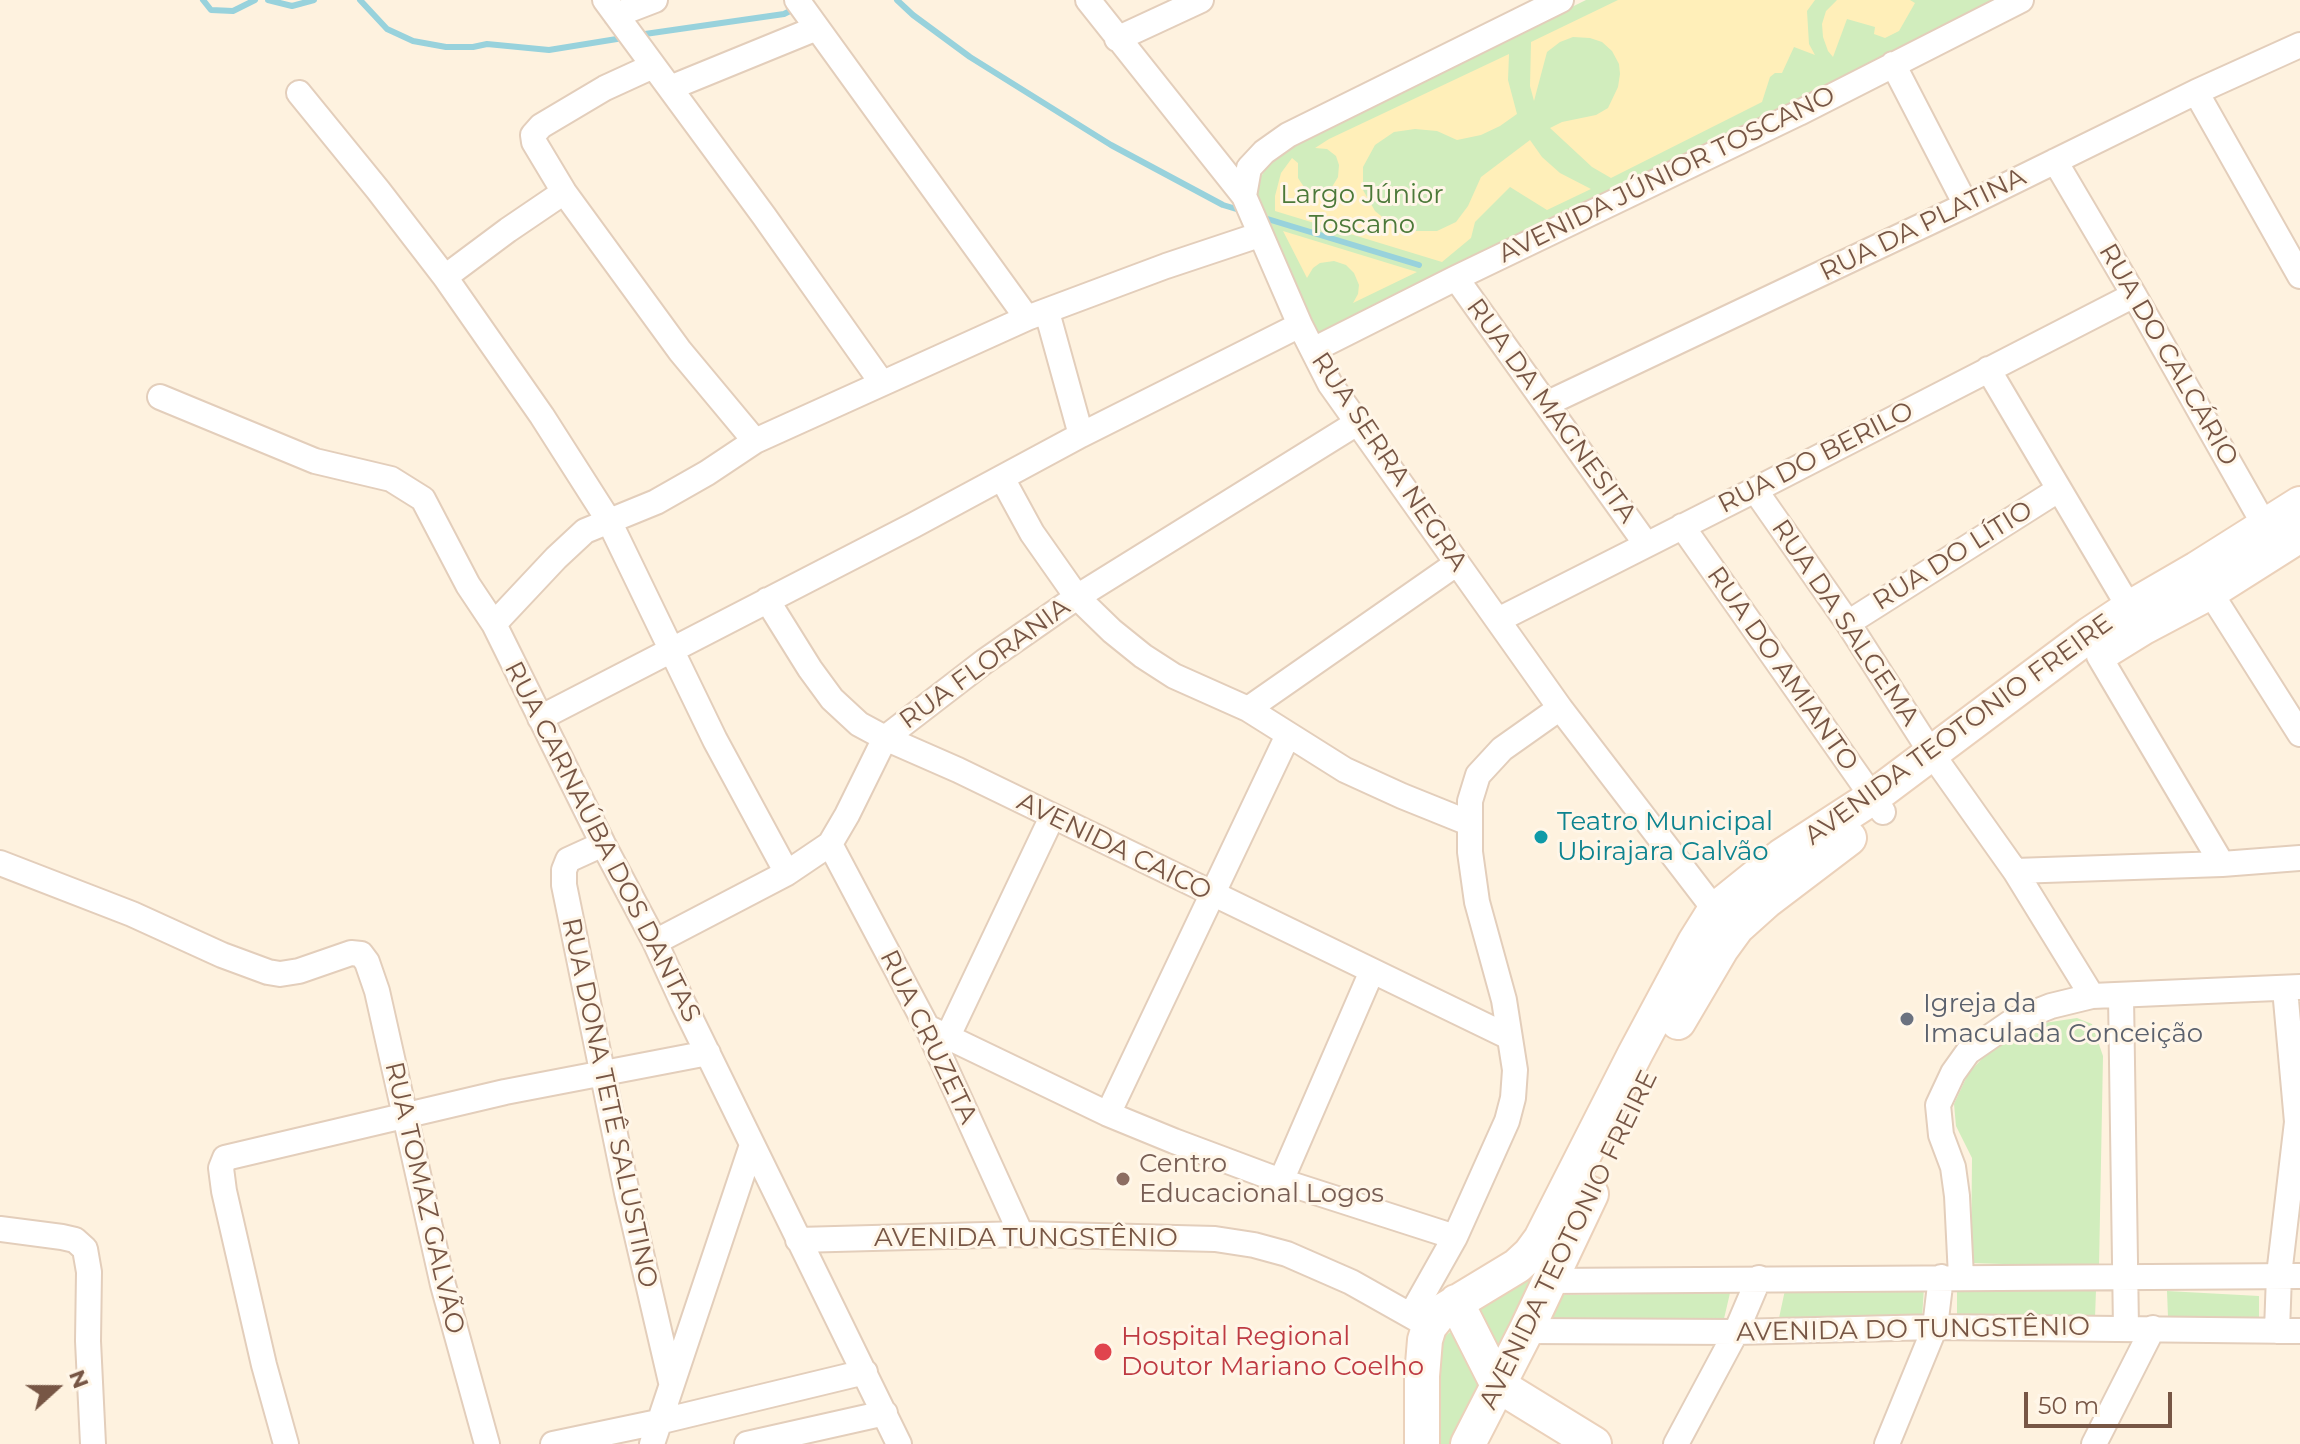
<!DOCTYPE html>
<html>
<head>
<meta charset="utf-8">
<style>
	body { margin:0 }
	#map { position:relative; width:2300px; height:1444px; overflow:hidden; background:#fef2df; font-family:Montserrat,sans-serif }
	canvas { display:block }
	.north { position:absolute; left:16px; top:1348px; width:80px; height:80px; -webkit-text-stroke:6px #fff6e8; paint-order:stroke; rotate:69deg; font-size:22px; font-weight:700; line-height:32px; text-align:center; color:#775645 }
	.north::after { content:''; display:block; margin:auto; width:28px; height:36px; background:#775645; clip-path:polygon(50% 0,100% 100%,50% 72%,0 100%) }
	.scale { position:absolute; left:2024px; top:1392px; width:148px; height:36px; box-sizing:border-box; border:4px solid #775645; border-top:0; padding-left:10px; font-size:24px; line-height:28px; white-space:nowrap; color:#775645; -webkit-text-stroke:6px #fff6e8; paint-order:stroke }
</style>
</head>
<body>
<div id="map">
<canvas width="2300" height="1444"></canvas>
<div class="north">N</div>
<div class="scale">50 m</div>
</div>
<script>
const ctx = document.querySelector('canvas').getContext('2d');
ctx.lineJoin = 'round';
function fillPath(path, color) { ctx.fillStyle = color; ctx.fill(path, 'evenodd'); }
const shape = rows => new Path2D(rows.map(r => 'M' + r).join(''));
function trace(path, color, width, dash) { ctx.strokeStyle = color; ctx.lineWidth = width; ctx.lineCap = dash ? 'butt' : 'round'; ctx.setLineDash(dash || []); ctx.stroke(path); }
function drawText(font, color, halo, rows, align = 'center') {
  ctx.font = font + ' Montserrat,sans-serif'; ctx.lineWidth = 6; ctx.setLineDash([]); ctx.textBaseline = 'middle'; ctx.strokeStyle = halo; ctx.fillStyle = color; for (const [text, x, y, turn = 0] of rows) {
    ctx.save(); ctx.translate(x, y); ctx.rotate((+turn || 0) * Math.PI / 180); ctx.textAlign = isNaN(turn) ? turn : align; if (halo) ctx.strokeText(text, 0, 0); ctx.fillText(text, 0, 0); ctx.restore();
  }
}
const green = shape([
	[1586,0,2001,0,1320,335,1258,211,1257,191,1260,178,1277,152],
	[2077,1018,2092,1024,2103,1056,2099,1267,1971,1263,1972,1158,1956,1126,1954,1104,1968,1074,1998,1041,2044,1023],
	[1547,1254,1498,1366,1467,1310],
	[1957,1286,2096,1290,2095,1318,1957,1314],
	[1924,1287,1922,1319,1779,1318,1785,1290],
	[2167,1291,2259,1296,2259,1318,2168,1317],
	[1730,1293,1723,1323,1552,1318,1562,1295],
	[1450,1332,1467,1345,1482,1383,1453,1444,1429,1444,1440,1341]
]);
const sand = shape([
	[1618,0,1815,0,1807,11,1809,44,1815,55,1794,47,1782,73,1775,73,1770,77,1762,102,1611,178,1592,167,1550,128,1562,122,1596,115,1608,108,1618,87,1620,74,1619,64,1612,51,1602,42,1590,38,1573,37,1560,42,1547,52,1534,101,1530,86,1531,42],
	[1837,0,1910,0,1915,3,1899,31,1885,38,1874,34,1875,27,1847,19,1833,57,1828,51,1823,37,1822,24,1826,11],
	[1509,54,1508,80,1517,114,1500,126,1481,135,1457,140,1437,131,1415,129,1394,132,1375,145,1363,167,1363,190,1375,211,1392,225,1411,231,1437,231,1456,222,1468,206,1481,177,1530,140,1542,157,1560,173,1591,189,1547,210,1510,187,1475,222,1471,238,1442,262,1275,211,1275,196,1281,173,1292,158,1298,163,1298,178,1304,187,1313,192,1324,192,1332,187,1338,177,1339,165,1336,156,1327,149,1315,148,1329,139],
	[1283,231,1417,272,1353,303,1358,294,1359,285,1354,273,1346,265,1334,261,1320,263,1313,268,1307,278]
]);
const stream = shape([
	[203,0,211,10,233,11,255,0],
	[268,0,292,6,314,0],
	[360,0,387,29,413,41,446,47,473,47,487,44,549,50,623,38],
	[897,0,913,15,970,57,1111,145,1223,205,1243,211],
	[638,35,784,14,796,8],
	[1261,217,1419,265]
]);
const street = shape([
	[605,0,764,216,882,383],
	[797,0,1027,318],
	[1088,0,1244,196,1300,325,1330,384,1560,708,1715,910],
	[616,15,655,0],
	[1117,39,1201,0],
	[1893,64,1966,205],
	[653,66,605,88,541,126,533,135,534,142,564,192,680,351,755,441],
	[670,88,817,28],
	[2196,92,2300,276],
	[299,93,378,190,445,277,542,416,609,521,715,740,787,873],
	[2055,161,2134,295,2273,540],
	[1244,196,1249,168,1264,152,1288,135,1561,0],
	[445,277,508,230,564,192],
	[1456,278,1646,544],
	[1047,312,1081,435],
	[1313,350,1456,278,1799,113,2021,0],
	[1988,369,2136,619],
	[160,397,315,461,391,479,423,499,468,585,494,624,603,844,655,942,683,1003,899,1444],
	[1546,404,1966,205,2196,92,2300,45],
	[1002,478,1032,533,1077,597,1112,631,1143,656,1174,676,1248,709,1345,770,1402,796,1469,823],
	[1755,490,1848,623,1932,754,2015,871,2092,996],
	[1682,526,1883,812],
	[2210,592,2300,734],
	[767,600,810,669,832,699,859,724,885,738,958,770,1509,1037],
	[1498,620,1755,490,2134,295],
	[1848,623,2058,490],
	[494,624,556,558,585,531,656,502,707,473,755,441,1027,318,1166,266,1259,235],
	[2099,656,2222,864],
	[1248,709,1456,564],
	[540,718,914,525,1081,435,1300,325],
	[603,844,568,860,564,870,564,885,627,1193,671,1382],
	[830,844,927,1027,1021,1234],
	[0,863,132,914,222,955,268,972,280,974,299,971,351,953,361,954,367,962,377,991,443,1285,487,1444],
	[2015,871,2222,864,2300,858],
	[655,942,787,873,830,844,847,815,885,738,985,661,1077,597,1357,423],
	[2121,996,2126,1328],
	[927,1027,1108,1114,1174,1141,1281,1181,1455,1237],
	[948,1036,1052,817],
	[1108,1114,1288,735],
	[1281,1181,1372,971],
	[0,1229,62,1237,75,1240,85,1249,89,1272,88,1341,93,1444],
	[798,1240,1021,1234,1215,1239,1254,1245,1287,1254,1351,1282,1422,1322],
	[1961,1277,1957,1196,1953,1167,1941,1135,1938,1105,1953,1073,1968,1052,2013,1021,2051,1006,2092,996,2300,987],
	[1548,1281,2300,1276],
	[1411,1315,1455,1237,1507,1121,1513,1098,1515,1070,1504,1000,1477,902,1470,852,1470,801,1478,775,1502,749,1560,708],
	[1526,1331,1736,1332,1935,1327,2300,1331],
	[2277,1331,2279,1275,2297,1122,2285,989],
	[286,1444,264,1365,224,1191,221,1168,225,1158,505,1092,708,1053],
	[553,1444,658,1422,865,1372],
	[652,1444,752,1145],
	[747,1444,885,1413],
	[1676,1444,1736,1332,1759,1278],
	[1887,1444,1935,1327,1941,1277],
	[2094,1444,2153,1328]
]);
const secondary = shape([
	[2108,649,2142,628,2210,592,2300,535],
	[1678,1022,1721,949,1737,927,1766,901,1849,838],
	[1456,1302,1498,1385,1594,1444],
	[1422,1444,1422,1376,1425,1340,1429,1327,1441,1312,1517,1266,1530,1254,1541,1239,1635,1054,1695,942,1715,910,1782,856,1873,797,2089,635,2128,609,2197,569,2300,504],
	[1468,1444,1526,1331,1591,1194]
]);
const markers = [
	[1541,837,8,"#0f9aa8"],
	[1907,1019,8,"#6b7280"],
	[1123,1179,8,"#8d6e63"],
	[1103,1352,10,"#e0444e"]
];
const streetNames = [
	["AVENIDA JÚNIOR TOSCANO",1667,175,-26],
	["RUA DA PLATINA",1923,225,-26],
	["RUA DO CALCÁRIO",2168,355,60],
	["RUA DA MAGNESITA",1551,411,54],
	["RUA DO BERILO",1816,458,-27],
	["RUA SERRA NEGRA",1389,462,56],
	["RUA DO LÍTIO",1953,556,-32],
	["RUA DA SALGEMA",1845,623,56],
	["RUA FLORANIA",985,664,-36],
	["RUA DO AMIANTO",1782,669,55],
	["AVENIDA TEOTONIO FREIRE",1959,730,-36],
	["RUA CARNAÚBA DOS DANTAS",602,842,63],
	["AVENIDA CAICO",1114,847,26],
	["RUA CRUZETA",928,1037,64],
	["RUA DONA TETÊ SALUSTINO",609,1103,78],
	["RUA TOMAZ GALVÃO",424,1198,77],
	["AVENIDA TUNGSTÊNIO",1026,1238],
	["AVENIDA TEOTONIO FREIRE",1569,1240,-64],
	["AVENIDA DO TUNGSTÊNIO",1913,1330,-1]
];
const parkNames = [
	["Largo Júnior",1362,195],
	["Toscano",1362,225]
];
const cultureNames = [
	["Teatro Municipal",1557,822],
	["Ubirajara Galvão",1557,852]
];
const worshipNames = [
	["Igreja da",1923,1004],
	["Imaculada Conceição",1923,1034]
];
const educationNames = [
	["Centro",1139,1164],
	["Educacional Logos",1139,1194]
];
const healthNames = [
	["Hospital Regional",1121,1337],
	["Doutor Mariano Coelho",1121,1367]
];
fillPath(green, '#d1edbd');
fillPath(sand, '#ffefb9');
trace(stream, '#98d2dc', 6);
trace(street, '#e3cebb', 28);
trace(secondary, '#ebd1ba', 38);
trace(street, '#fff', 24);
trace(secondary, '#fff', 34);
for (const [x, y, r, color] of markers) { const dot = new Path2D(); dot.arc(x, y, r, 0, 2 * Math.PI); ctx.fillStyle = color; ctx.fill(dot); trace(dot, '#fff6e8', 3); }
drawText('26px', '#775645', '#fff6e8', streetNames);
drawText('26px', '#4c7939', '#fff6e8', parkNames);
drawText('26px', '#0d838f', '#fff6e8', cultureNames, 'left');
drawText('26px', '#5b616d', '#fff6e8', worshipNames, 'left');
drawText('26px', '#785e54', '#fff6e8', educationNames, 'left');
drawText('26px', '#be3a42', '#fff6e8', healthNames, 'left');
</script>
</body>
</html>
